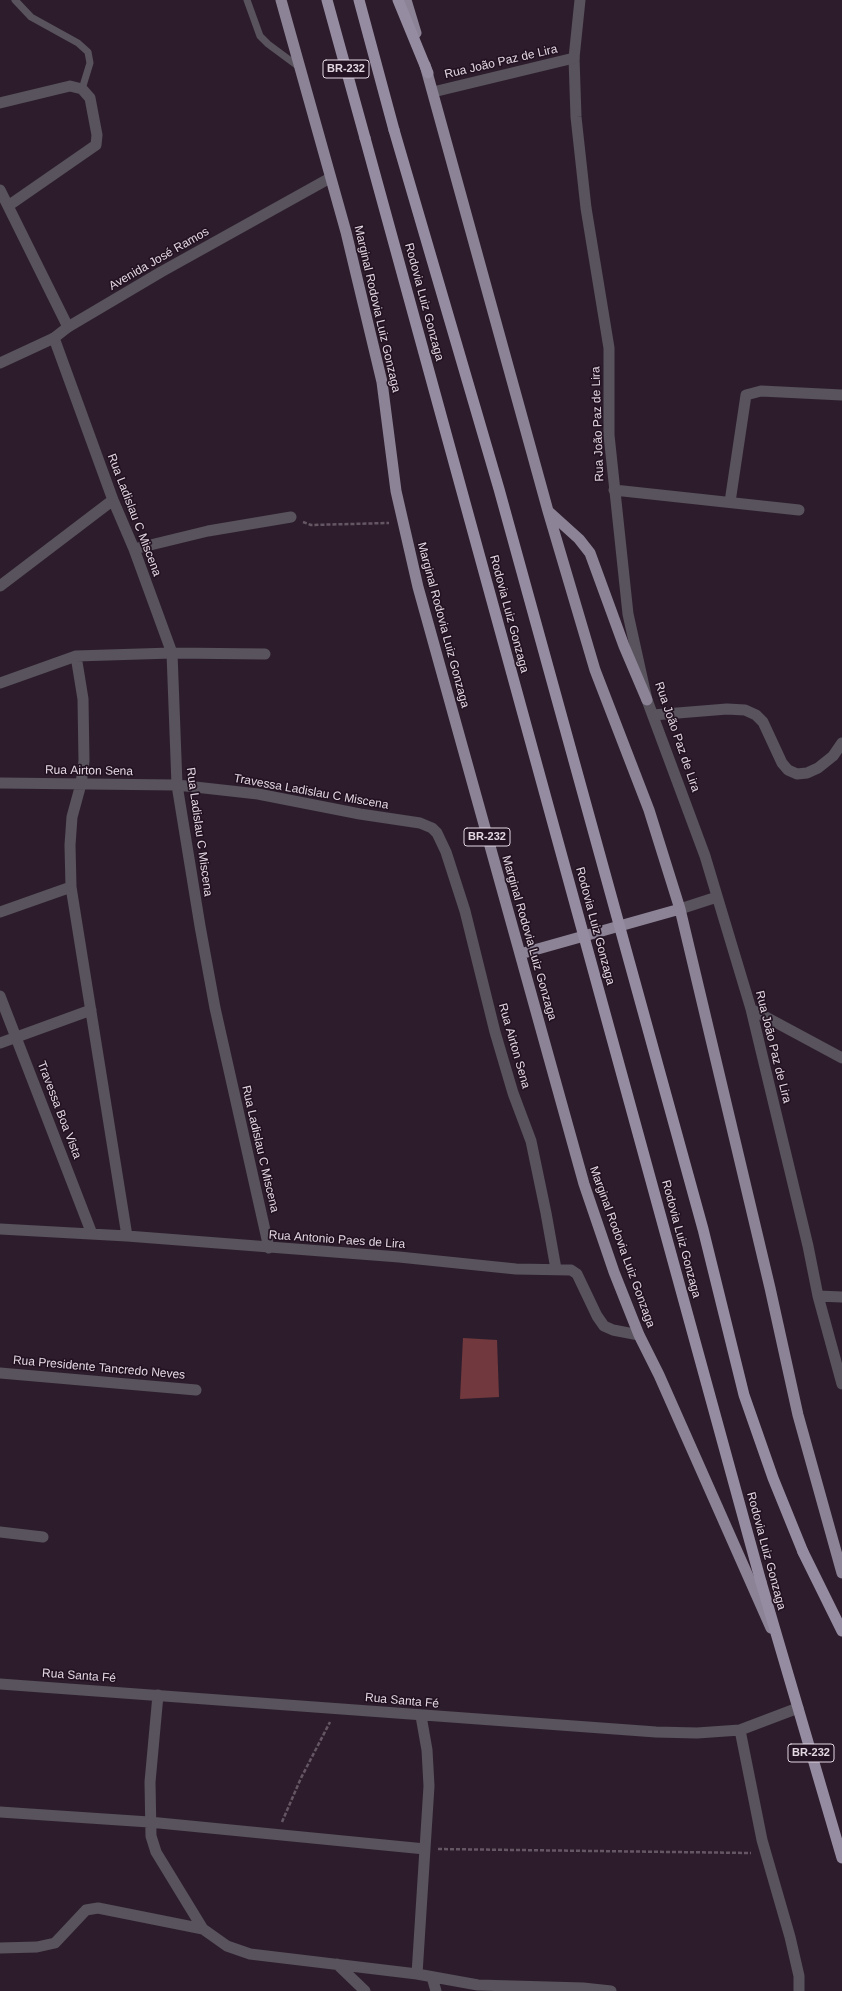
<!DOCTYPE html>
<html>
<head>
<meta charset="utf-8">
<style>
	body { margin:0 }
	canvas { display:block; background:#2d1d2c }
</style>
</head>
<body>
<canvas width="842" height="1991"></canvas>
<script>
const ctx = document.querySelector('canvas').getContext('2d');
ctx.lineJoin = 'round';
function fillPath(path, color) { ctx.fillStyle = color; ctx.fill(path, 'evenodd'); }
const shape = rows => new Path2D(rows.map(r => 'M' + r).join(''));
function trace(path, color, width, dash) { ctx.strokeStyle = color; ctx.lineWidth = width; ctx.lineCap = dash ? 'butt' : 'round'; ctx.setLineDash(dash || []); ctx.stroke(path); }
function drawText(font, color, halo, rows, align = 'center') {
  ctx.font = font + ' Arial,sans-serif'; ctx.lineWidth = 3.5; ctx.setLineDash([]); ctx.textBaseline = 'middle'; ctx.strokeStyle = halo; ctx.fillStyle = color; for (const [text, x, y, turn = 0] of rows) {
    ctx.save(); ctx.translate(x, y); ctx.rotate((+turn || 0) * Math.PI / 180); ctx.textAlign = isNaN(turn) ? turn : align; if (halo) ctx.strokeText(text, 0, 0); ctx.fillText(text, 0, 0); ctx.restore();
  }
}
const green = shape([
	[463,1338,497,1340,499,1397,460,1399]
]);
const path = shape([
	[303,522,311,525,389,523],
	[282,1822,301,1778,330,1722],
	[438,1849,751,1853]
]);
const service = shape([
	[15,0,31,17,78,43,88,52,90,63,82,89],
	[247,0,260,36,268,44,299,67]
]);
const minor = shape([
	[574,58,576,117,586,208,609,348,609,435,628,614,647,700,705,856,751,1009,808,1246,818,1296,842,1384],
	[0,103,70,86,82,89,90,98,97,135,96,145,8,206],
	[0,190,68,327],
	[54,338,113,500,134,549,172,653,177,785,200,926,215,1008,269,1248],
	[614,490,799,510],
	[730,502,746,395,761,391,842,395],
	[134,549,208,531,291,517],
	[0,586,113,500],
	[76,656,83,699,84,761,81,784,72,817,70,845,71,887,127,1236],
	[0,683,76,656,172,653,265,654],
	[653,715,727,709,745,710,756,715,763,722,782,763,788,770,797,774,807,773,818,768,833,756,842,743],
	[0,783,177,785,258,794,360,814,420,823,432,828,437,833,446,852,465,911,495,1032,513,1093,531,1141,546,1213,556,1269],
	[680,909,717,897],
	[0,912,71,887],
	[0,996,92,1234],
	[751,1009,842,1058],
	[0,1043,91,1010],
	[0,1229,127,1236,399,1257,516,1269,571,1270,577,1274,597,1316,604,1326,613,1330,639,1335],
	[818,1296,842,1297],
	[0,1373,196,1390],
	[0,1532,43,1537],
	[0,1684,656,1732,697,1733,740,1730,798,1708],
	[158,1695,150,1782,151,1836,156,1852,203,1929,227,1946,250,1954,417,1974,429,1786,427,1750,421,1716],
	[740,1730,762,1840,790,1937,799,1976,799,1991],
	[0,1812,149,1822,425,1849],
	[0,1948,37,1947,55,1943,86,1910,98,1908,203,1929],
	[337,1964,365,1991],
	[417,1974,478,1985,583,1988,611,1991],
	[432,1977,436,1991]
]);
const tertiary = shape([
	[433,92,574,58,580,0],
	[0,363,54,338,68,327,161,272,330,178]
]);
const primary = shape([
	[281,0,346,232,382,382,396,491,418,587,584,1184,614,1272,639,1335,659,1375,771,1628],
	[406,0,416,33],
	[425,65,548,511,595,670,649,810,680,909,770,1288,798,1415,842,1573],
	[548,511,579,539,590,553,624,646,647,700],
	[520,954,680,909]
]);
const trunk = shape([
	[327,0,365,138],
	[359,0,394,130],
	[398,0,428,73],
	[803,1552,842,1631],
	[761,1582,842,1858]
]);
const trunkBridge = shape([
	[394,130,499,489,703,1229,744,1395,773,1478,803,1552],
	[365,138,761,1582]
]);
const shields = [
	[346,69,46],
	[487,837,46],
	[811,1753,46]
];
const shieldNames = [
	["BR-232",346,69],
	["BR-232",487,837],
	["BR-232",811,1753]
];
const streetNames = [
	["Rua João Paz de Lira",501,62,-13],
	["Avenida José Ramos",159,259,-30],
	["Rodovia Luiz Gonzaga",424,302,75],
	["Marginal Rodovia Luiz Gonzaga",377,309,77],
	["Rua João Paz de Lira",598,424,-92],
	["Rua Ladislau C Miscena",134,515,69],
	["Rodovia Luiz Gonzaga",509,614,75],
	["Marginal Rodovia Luiz Gonzaga",443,625,75],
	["Rua João Paz de Lira",677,737,71],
	["Rua Airton Sena",89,771,1],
	["Travessa Ladislau C Miscena",311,792,10],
	["Rua Ladislau C Miscena",199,832,82],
	["Rodovia Luiz Gonzaga",595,926,75],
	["Marginal Rodovia Luiz Gonzaga",529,938,74],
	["Rua Airton Sena",514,1046,74],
	["Rua João Paz de Lira",773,1047,76],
	["Travessa Boa Vista",59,1110,69],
	["Rua Ladislau C Miscena",260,1149,77],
	["Rodovia Luiz Gonzaga",681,1239,75],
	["Rua Antonio Paes de Lira",337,1240,4],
	["Marginal Rodovia Luiz Gonzaga",622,1247,70],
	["Rua Presidente Tancredo Neves",99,1368,5],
	["Rodovia Luiz Gonzaga",766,1551,75],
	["Rua Santa Fé",79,1676,4],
	["Rua Santa Fé",402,1701,5]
];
fillPath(green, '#71383d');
trace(path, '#655664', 2.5, [4, 2]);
trace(service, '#58535d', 7);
trace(minor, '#58535d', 11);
trace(tertiary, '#58535d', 11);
trace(primary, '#8c8397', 11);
trace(trunk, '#968ca2', 11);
trace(trunkBridge, '#968ca2', 11);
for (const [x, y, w] of shields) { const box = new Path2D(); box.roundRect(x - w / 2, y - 9, w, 18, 3); ctx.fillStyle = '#231322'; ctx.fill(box); trace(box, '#e3d7e2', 1); }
drawText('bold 11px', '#e3d7e2', null, shieldNames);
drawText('12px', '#e3d7e2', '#231322', streetNames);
</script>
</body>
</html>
